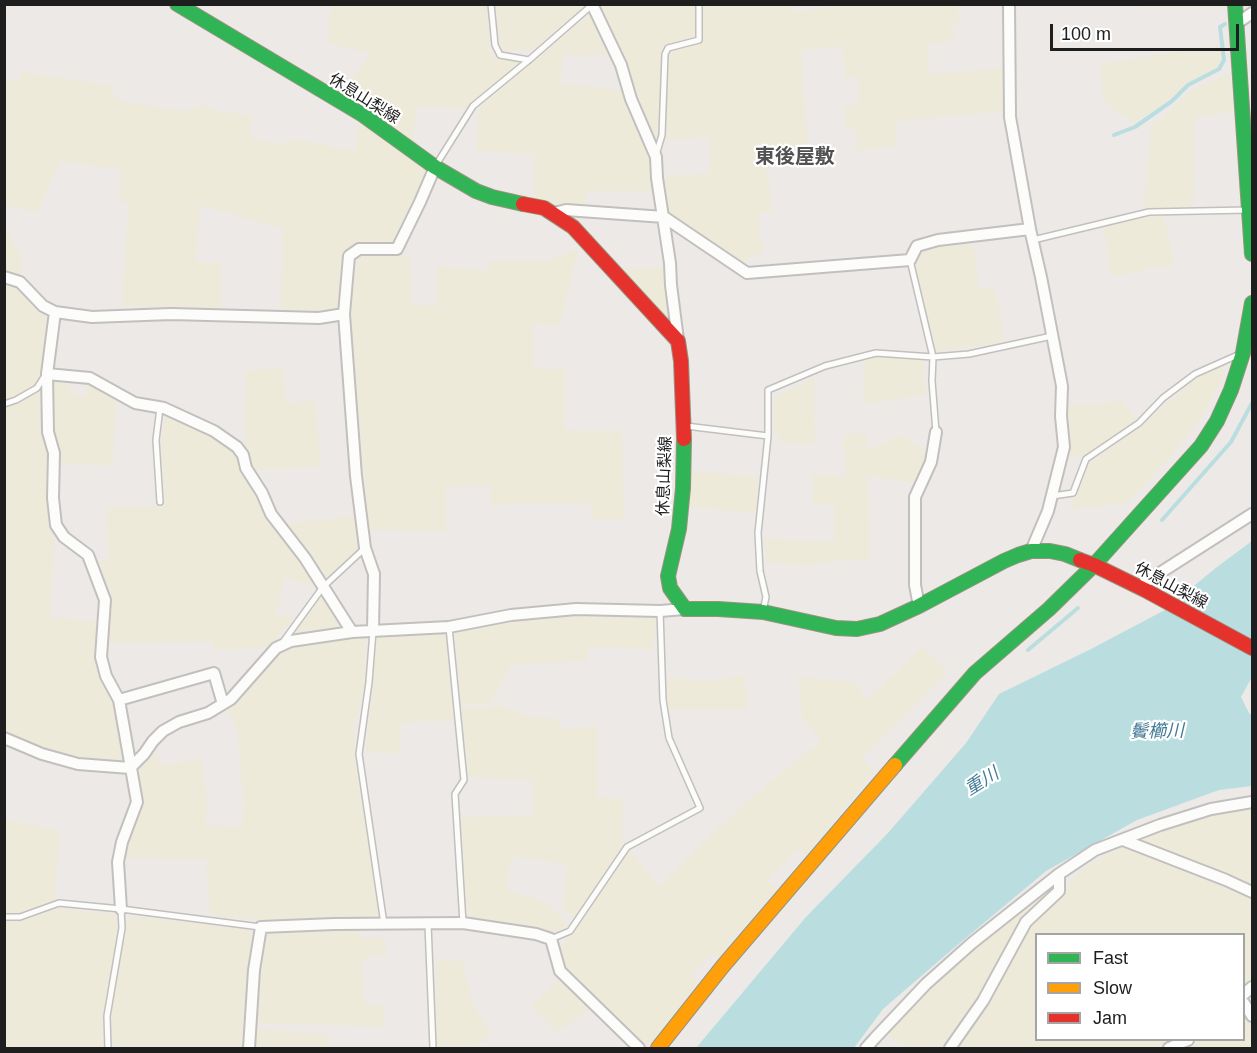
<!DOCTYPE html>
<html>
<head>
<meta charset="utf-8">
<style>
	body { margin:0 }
	#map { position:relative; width:1257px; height:1053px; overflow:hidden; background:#ece9e7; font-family:Arial,sans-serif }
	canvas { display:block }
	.frame { position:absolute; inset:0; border:6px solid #1e1e1e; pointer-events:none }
	.legend { position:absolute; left:1035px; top:933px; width:210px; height:108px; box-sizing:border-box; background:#fff; border:2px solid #a5a5a5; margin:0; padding:8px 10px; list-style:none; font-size:18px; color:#1e1e1e }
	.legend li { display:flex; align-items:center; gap:12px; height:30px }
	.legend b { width:30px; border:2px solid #a5a5a5 }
	.scale { position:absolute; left:1050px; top:24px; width:189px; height:27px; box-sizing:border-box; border:3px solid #1e1e1e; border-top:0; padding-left:8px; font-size:18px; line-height:21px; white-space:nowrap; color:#1e1e1e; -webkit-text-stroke:4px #fff; paint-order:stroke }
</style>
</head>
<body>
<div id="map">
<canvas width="1257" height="1053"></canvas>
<div class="frame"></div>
<ul class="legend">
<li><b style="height:8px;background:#30b455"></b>Fast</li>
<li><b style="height:8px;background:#ff9f0a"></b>Slow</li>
<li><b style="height:8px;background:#e5322d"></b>Jam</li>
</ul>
<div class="scale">100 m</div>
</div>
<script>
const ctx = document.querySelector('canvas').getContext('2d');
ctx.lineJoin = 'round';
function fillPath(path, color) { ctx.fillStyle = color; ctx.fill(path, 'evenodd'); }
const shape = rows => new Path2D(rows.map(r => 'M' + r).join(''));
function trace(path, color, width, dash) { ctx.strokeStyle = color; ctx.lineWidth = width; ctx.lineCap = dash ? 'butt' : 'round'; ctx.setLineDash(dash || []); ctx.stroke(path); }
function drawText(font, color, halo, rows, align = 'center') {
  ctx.font = font + ' Arial,"Noto Sans JP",sans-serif'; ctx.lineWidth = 4.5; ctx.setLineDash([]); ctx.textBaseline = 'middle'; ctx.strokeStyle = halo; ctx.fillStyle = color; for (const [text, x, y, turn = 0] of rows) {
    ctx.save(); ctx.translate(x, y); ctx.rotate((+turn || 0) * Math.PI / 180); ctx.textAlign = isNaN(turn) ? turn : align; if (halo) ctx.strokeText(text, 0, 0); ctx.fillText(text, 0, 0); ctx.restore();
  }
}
const farmland = shape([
	[332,5,487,5,490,55,522,62,470,104,468,109,418,107,412,142,341,96,370,53,329,44,329,15],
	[496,5,586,5,533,50,500,51],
	[600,5,695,5,696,37,662,46,659,133,655,144,634,97,621,56],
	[702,5,793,5,794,12,842,5,958,5,959,22,952,23,954,41,929,43,928,74,1007,68,1006,111,897,121,895,146,857,151,857,129,845,130,844,108,858,104,858,76,846,79,842,46,801,51,808,143,807,163,765,162,773,210,758,214,763,253,750,255,746,264,668,215,662,176,710,173,710,137,666,140,668,56,671,50,702,40],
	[1223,5,1223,8,1139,8,1137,5],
	[590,14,613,55,563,55,560,83,622,90,650,156,653,191,586,191,585,205,554,207,533,199,535,154,476,152,477,114,484,102],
	[1221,45,1222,59,1218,68,1185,84,1170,99,1133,123,1104,101,1099,64],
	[19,72,111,85,116,100,185,111,201,105,219,111,253,116,249,137,288,145,291,138,355,151,360,121,432,170,410,206,405,244,353,248,344,253,337,310,318,313,280,310,283,229,200,205,196,262,222,263,221,309,121,306,129,204,120,201,122,170,61,161,37,212,7,205,5,226,23,262,20,275,5,272,4,80,19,81],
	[1230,73,1233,111,1194,119,1193,207,1144,209,1151,127,1193,89],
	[1149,216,1164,216,1174,264,1111,277,1103,226],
	[973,240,979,287,995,289,1005,342,937,352,914,265,922,248],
	[579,247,559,326,533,324,534,368,565,370,565,430,622,431,624,520,593,520,590,503,491,505,490,486,446,487,446,531,369,530,359,429,351,310,357,257,410,256,412,305,438,306,436,266,488,271,490,260,549,261],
	[666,267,672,325,621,269],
	[5,285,14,287,49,321,43,374,37,383,24,393,5,401],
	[880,357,923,360,926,395,863,404,864,360],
	[1220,367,1225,374,1201,419,1162,466,1127,503,1070,510,1089,463,1132,433,1200,375],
	[284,368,286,403,316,401,319,441,320,467,253,470,245,442,246,371],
	[814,378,815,444,782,444,775,430,773,398],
	[53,379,69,380,71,393,86,397,88,383,117,396,112,466,62,463,51,432],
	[44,390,51,451,49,501,55,537,50,617,99,621,105,686,114,705,125,764,79,761,9,734,5,731,5,406],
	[1121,401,1137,420,1084,456,1068,456,1066,407],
	[165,414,210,434,231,446,237,454,241,469,269,517,300,559,317,587,284,577,276,615,294,617,268,648,213,650,211,642,107,643,112,609,97,562,108,560,106,506,164,507,161,446],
	[867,433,867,450,902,435,928,451,916,483,868,476,870,559,834,561,808,566,767,563,764,538,834,542,834,505,812,504,813,475,846,476,842,435],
	[689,470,758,477,756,513,688,507],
	[356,516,361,547,326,579,285,524],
	[324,591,347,629,289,638],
	[584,614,656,617,653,650,588,647,589,661,511,665,491,703,461,704,453,629,507,623,511,618],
	[445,630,454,720,401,723,400,754,366,752,377,635],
	[366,634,365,685,355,725,355,757,380,919,267,921,210,915,206,859,123,858,141,800,135,770,154,747,159,765,201,759,207,796,206,825,242,827,243,804,238,734,228,709,276,654,292,646],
	[922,647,948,672,862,758,874,771,806,855,798,849,768,881,777,889,718,957,710,955,691,976,698,982,648,1048,646,1048,565,969,560,949,630,850,659,887,716,830,757,793,821,740,802,718,798,677,853,682,867,699],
	[744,675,748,709,668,710,667,678,712,681],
	[503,706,522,714,558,720,562,728,598,727,597,797,623,799,622,848,574,919,562,908,568,865,512,856,507,891,546,902,568,925,554,935,473,921,467,912,460,817,533,815,532,781,468,777,462,708],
	[1252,807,1252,889,1137,842,1143,837,1186,822],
	[6,819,59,831,55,902,18,915,5,915,4,825],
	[1126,844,1252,895,1252,983,1244,989,1244,934,1036,934,1036,1040,1175,1040,1157,1048,954,1048,1028,925,1069,885,1078,871],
	[1040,894,1046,898,981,1000,947,1048,903,1048,884,1032,918,998,975,946,985,941],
	[59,908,116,915,118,926,104,1013,104,1048,5,1048,5,921,20,921],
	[135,916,253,930,246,998,245,1048,114,1048,111,1013,126,921],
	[361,926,361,939,383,937,388,954,362,959,364,1004,383,1006,385,1027,258,1023,259,972,264,932],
	[462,960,474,1007,492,1033,474,1048,437,1048,435,1011,436,961],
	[560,978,591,1007,559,1032,530,1007],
	[1244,1009,1252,1021,1252,1048,1183,1048,1202,1040,1244,1040],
	[257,1029,328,1034,327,1048,255,1048]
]);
const water = shape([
	[1252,541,1252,677,1241,697,1249,713,1252,715,1252,786,1219,790,1137,820,1046,871,948,953,883,1009,854,1048,696,1048,806,917,888,833,966,743,999,694,1091,649,1163,611,1217,567]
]);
const stream = shape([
	[1114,135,1135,127,1172,101,1188,85,1219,69,1224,60,1220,27,1225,24],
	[1162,520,1231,442,1252,403],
	[1028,650,1078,608]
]);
const lane = shape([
	[491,4,495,45,500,55,529,60],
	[656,155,662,135,665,54,668,48,699,40,699,4],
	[436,165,473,106,529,60,592,5],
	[1033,240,1149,212,1248,210],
	[910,260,933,357,932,381,936,432],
	[4,404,16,400,37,388,44,377],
	[686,426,768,436],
	[1052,496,1073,493,1086,459,1139,423,1163,398,1195,374,1240,354],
	[160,502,156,440,160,408],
	[763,611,766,597,760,571,758,533,768,436,768,390,825,366,876,353,933,357,969,354,1052,336],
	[449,627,464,780,455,794,463,923],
	[373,631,369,682,359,754,384,924],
	[283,642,323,587,365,548],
	[4,917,20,917,59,903,121,909,260,927],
	[428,924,433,1048],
	[551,939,570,931,627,847,700,808,669,738,663,700,660,611],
	[108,1048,107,1016,122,928,121,909]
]);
const street = shape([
	[592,4,621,65,631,99,656,157,657,178,670,263,671,285,678,340],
	[1009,4,1010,117,1030,229,1041,277,1062,386,1061,416,1064,447,1048,511,1031,551],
	[1236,24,1252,13],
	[554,213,566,210,664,217,747,273,910,260,917,246,938,240,1030,229],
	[4,277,20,282,43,306,55,312,92,317,171,314,319,318,344,314],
	[55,312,47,374,48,432,54,453,53,498,56,525,64,537,88,555,105,600,101,657,106,676,119,700,137,802,122,842,118,862,121,909],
	[47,374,90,378,135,403,164,408,214,431,237,447,243,455,246,468,262,493,271,514,305,558,352,632],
	[1138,587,1252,514],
	[919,606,915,585,915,497,931,462,936,432],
	[373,631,374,574,365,548,356,476,344,314,349,256,359,249,397,249,420,202,435,167],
	[119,700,214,673,223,704],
	[4,738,42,754,78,764,130,768],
	[130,768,144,754,153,741,163,731,179,722,208,713,231,699,276,648,291,641,352,632,449,627,511,615,576,609,660,611,685,609],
	[1123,840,1226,880,1252,892],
	[1244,994,1252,987],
	[1244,1003,1252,1016],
	[249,1048,254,970,261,927,334,924,463,923,536,934,551,939,560,971,639,1048],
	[866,1048,875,1038,926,984,972,943,1059,874,1095,850,1160,825,1211,809,1252,802],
	[950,1048,983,1001,1026,922,1059,891,1059,874],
	[1169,1048,1188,1040]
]);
const fast = shape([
	[177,4,363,115,435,167,476,191,492,197,523,204],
	[1235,4,1252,254],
	[684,439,683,488,679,529,668,576,670,588,685,609,718,609,763,612,836,628,857,629,880,624,919,606,1004,561,1018,555,1031,551,1050,551,1065,554,1080,560],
	[895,765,975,673,1049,609,1094,565,1201,446,1217,421,1231,390,1243,353,1252,303]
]);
const slow = shape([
	[658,1048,723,966,895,765]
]);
const jam = shape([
	[523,204,544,208,573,227,678,341,681,361,684,439],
	[1080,560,1094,565,1145,590,1252,648]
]);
const streetNames = [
	["休息山梨線",364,99,32],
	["休息山梨線",665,476,-88],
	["休息山梨線",1171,586,28]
];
const waterNames = [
	["鬢櫛川",1157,732,-1],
	["重川",982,782,-32]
];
const quarterNames = [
	["東後屋敷",795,157]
];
fillPath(farmland, '#edeada');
fillPath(water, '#badedf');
trace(stream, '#badedf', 4);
trace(lane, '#c2c0bf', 8);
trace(street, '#c2c0bf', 14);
trace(fast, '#97937f', 16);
trace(slow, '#97937f', 16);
trace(jam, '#97937f', 16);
trace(lane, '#fcfcfb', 5);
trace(street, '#fcfcfb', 10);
trace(fast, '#30b455', 14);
trace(slow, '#ff9f0a', 14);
trace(jam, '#e5322d', 14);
drawText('16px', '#1e1e1e', '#fff', streetNames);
drawText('italic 18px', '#437b95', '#fff', waterNames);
drawText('bold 20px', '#515151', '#fff', quarterNames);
</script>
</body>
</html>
